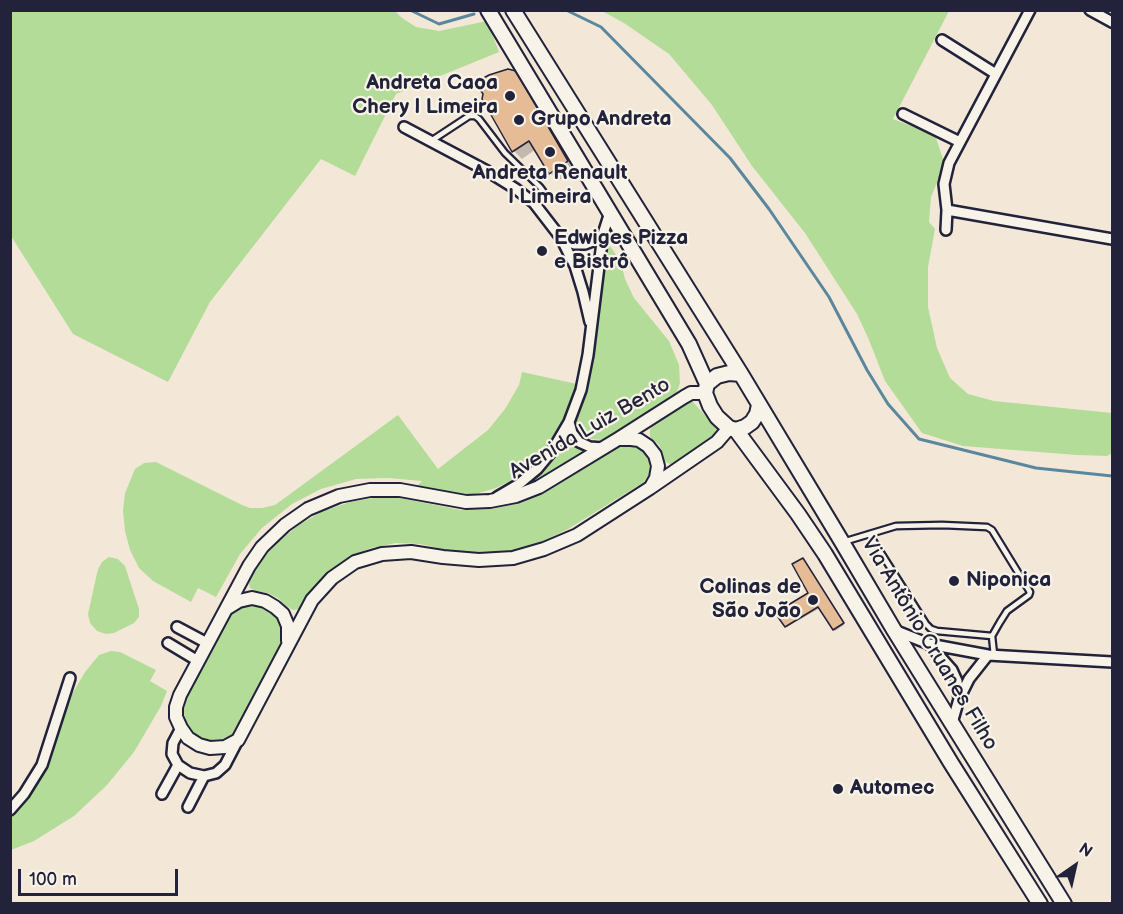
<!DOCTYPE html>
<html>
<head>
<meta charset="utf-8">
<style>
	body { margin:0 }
	#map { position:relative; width:1123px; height:914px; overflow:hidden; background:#f3e8d7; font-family:"Balsamiq Sans",sans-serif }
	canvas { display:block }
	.frame { position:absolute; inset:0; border:12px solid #22223b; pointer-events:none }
	.north { position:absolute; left:1045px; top:836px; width:60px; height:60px; -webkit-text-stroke:4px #f7f3e8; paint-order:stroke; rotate:34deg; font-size:16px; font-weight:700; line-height:24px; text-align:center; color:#22223b }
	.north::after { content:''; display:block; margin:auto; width:21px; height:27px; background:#22223b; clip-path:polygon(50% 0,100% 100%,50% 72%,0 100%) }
	.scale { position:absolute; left:18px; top:869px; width:160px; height:27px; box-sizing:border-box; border:3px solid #22223b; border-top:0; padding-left:8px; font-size:18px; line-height:21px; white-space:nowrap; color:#22223b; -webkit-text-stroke:4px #f7f3e8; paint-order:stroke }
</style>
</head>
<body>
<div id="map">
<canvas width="1123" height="914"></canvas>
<div class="frame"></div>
<div class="north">N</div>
<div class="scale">100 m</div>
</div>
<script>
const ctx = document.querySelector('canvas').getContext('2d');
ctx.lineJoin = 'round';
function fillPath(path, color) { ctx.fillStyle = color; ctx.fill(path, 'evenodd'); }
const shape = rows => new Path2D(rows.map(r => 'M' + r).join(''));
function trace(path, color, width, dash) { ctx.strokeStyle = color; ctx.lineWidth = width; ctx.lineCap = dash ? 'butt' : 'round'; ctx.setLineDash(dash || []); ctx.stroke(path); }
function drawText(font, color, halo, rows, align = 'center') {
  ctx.font = font + ' "Balsamiq Sans",sans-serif'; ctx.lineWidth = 4.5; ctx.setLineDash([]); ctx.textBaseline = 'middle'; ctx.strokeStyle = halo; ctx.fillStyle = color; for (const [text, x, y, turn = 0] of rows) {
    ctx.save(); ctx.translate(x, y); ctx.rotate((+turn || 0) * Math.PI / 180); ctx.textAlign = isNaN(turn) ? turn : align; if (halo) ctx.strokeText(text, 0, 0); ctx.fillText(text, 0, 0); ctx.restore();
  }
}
const green = shape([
	[394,10,402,18,416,27,439,31,487,21,499,52,396,94,355,176,321,159,210,302,168,382,73,334,11,236,11,11],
	[602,11,949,11,893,119,935,135,943,159,938,180,931,197,929,222,935,229,928,267,928,307,937,348,950,378,968,394,994,401,1112,413,1112,453,1107,456,1077,455,963,446,922,433,885,381,869,340,857,314,805,233,752,166,712,105,669,54,624,23],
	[608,243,621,262,625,279,634,298,669,341,679,365,680,383,675,397,602,440,590,439,582,433,577,426,577,416,585,396,591,370],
	[522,372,577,384,560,427,547,447,532,465,514,479,496,488,475,494,455,494,416,487,422,481,388,478,356,479,321,489,292,504,262,528,240,554,216,597,198,588,191,602,153,581,139,568,130,550,125,531,123,511,125,493,135,469,144,463,156,462,242,505,250,508,262,508,275,505,398,415,438,469,488,430,505,409,519,385],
	[692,401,723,435,672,465,664,461,663,454,659,445,650,437,650,430,652,425],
	[566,436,573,445,583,451,529,485,548,464],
	[627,444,636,446,644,452,649,460,650,472,644,482,568,529,543,541,514,550,484,553,454,552,420,544,396,543,371,548,349,558,328,572,311,590,299,609,293,610,286,606,278,598,268,593,256,591,250,588,249,583,250,576,260,561,279,541,300,524,323,511,350,502,373,498,400,498,461,510,491,509,521,503,545,492,618,446],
	[109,557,118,559,125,566,139,609,139,617,134,623,114,633,106,634,97,631,90,623,88,614,98,569,102,562],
	[250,604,261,606,271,611,279,620,282,631,282,644,240,724,233,734,222,739,211,740,200,738,191,730,186,721,183,710,186,699,229,615,238,607],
	[111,651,120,652,156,670,150,681,167,691,161,706,134,752,107,785,74,816,34,841,11,850,11,819,26,799,40,778,53,751,71,696,85,672,99,655]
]);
const shadow = shape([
	[515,72,524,81,575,170,558,181,550,173,536,149,522,159,514,151,484,94],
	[804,562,844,625,835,631,820,608,787,627,786,626,810,594]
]);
const stream = shape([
	[410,10,439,24,474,14],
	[566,10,601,27,730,158,769,209,829,297,867,370,888,404,919,439,1036,468,1112,476]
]);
const building = shape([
	[508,69,516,71,568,161,549,174,529,141,512,152,482,99,483,94,477,85,478,81,489,75,508,69],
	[803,558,844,623,833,630,818,607,785,627,775,613,808,593,792,564,803,558]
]);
const lane = shape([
	[431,141,469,116,475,116,479,119,505,153,540,187,543,191,542,195,534,203],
	[869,534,926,624,931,629,937,631,992,636],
	[843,542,896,526,942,525,987,527,992,530,1030,592,1029,595,1007,611,1000,622,992,636,994,655]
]);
const street = shape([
	[1090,10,1112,22],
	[942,40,996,74],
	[903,114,960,142],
	[404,127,487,171,516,189,534,203,561,238,575,266,583,292,590,322],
	[947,210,1112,239],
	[946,230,947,210,944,184,949,163,1030,10],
	[561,238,574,244,585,244,593,241,603,234],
	[569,422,572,433,579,442,590,447,603,448],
	[497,497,519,484,537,469,552,451,569,422,581,390,588,355,603,234,610,212],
	[177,627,207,643],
	[894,630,929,644,988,655,1112,662],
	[168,643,198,661],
	[929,644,952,670,957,681,959,699],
	[952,723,959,699,969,679,988,655],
	[181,728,173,743,172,754,178,765,190,773,204,776,216,773,225,765,238,740],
	[162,794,178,765],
	[188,807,204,776],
	[10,810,24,794,42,765,70,678]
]);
const secondary = shape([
	[705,393,691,393,684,397,618,439,539,487,516,496,490,501,466,502,400,490,370,490,339,496,308,509,285,525,262,547,249,566,180,695,176,707,176,717,181,728,188,738,199,745,210,748,225,747,238,740,312,600,332,578,355,562,382,554,411,552,443,557,479,560,513,558,544,549,577,535,650,488,717,442,729,428],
	[620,439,631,439,639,440,648,446,655,455,658,466,656,478,651,487],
	[226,609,239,601,252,598,265,601,275,607,283,614,288,626,288,641]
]);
const primary = shape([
	[488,10,689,344,707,384],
	[513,10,741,374,842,542,894,630,1064,904],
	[741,374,729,373,717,376,707,384,705,393,710,406,717,417,729,428,736,430,745,427,752,422,757,414,759,405],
	[736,430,798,514,825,554,951,763,1040,904]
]);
const markers = [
	[510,96,6,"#22223b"],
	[519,120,6,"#22223b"],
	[550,152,6,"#22223b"],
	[542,251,6,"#22223b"],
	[954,581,6,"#22223b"],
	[813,600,6,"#22223b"],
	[838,789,6,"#22223b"]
];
const poiNames = [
	["Andreta Caoa",498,84,"right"],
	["Chery | Limeira",498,108,"right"],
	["Grupo Andreta",531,120],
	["Andreta Renault",550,174,"center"],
	["| Limeira",550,198,"center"],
	["Edwiges Pizza",554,239],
	["e Bistrô",554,263],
	["Niponica",966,581],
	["Colinas de",801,588,"right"],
	["São João",801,612,"right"],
	["Automec",850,789]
];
const streetNames = [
	["Avenida Luiz Bento",590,429,-30],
	["Via Antônio Cruanes Filho",929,644,59]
];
fillPath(green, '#b3dc98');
fillPath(shadow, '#0003');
trace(stream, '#5a879d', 3);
fillPath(building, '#e5bc95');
trace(building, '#22223b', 1.5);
trace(lane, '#22223b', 9);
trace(street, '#22223b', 14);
trace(secondary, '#22223b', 16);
trace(primary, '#22223b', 18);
trace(lane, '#f7f3e8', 4.5);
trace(street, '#f7f3e8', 9);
trace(secondary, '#f7f3e8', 12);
trace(primary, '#f7f3e8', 14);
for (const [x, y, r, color] of markers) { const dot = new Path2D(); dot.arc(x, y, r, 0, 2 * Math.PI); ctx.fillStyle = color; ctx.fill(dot); trace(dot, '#f7f3e8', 2); }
drawText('bold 21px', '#22223b', '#f7f3e8', poiNames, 'left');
drawText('21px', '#22223b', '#f7f3e8', streetNames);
</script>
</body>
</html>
